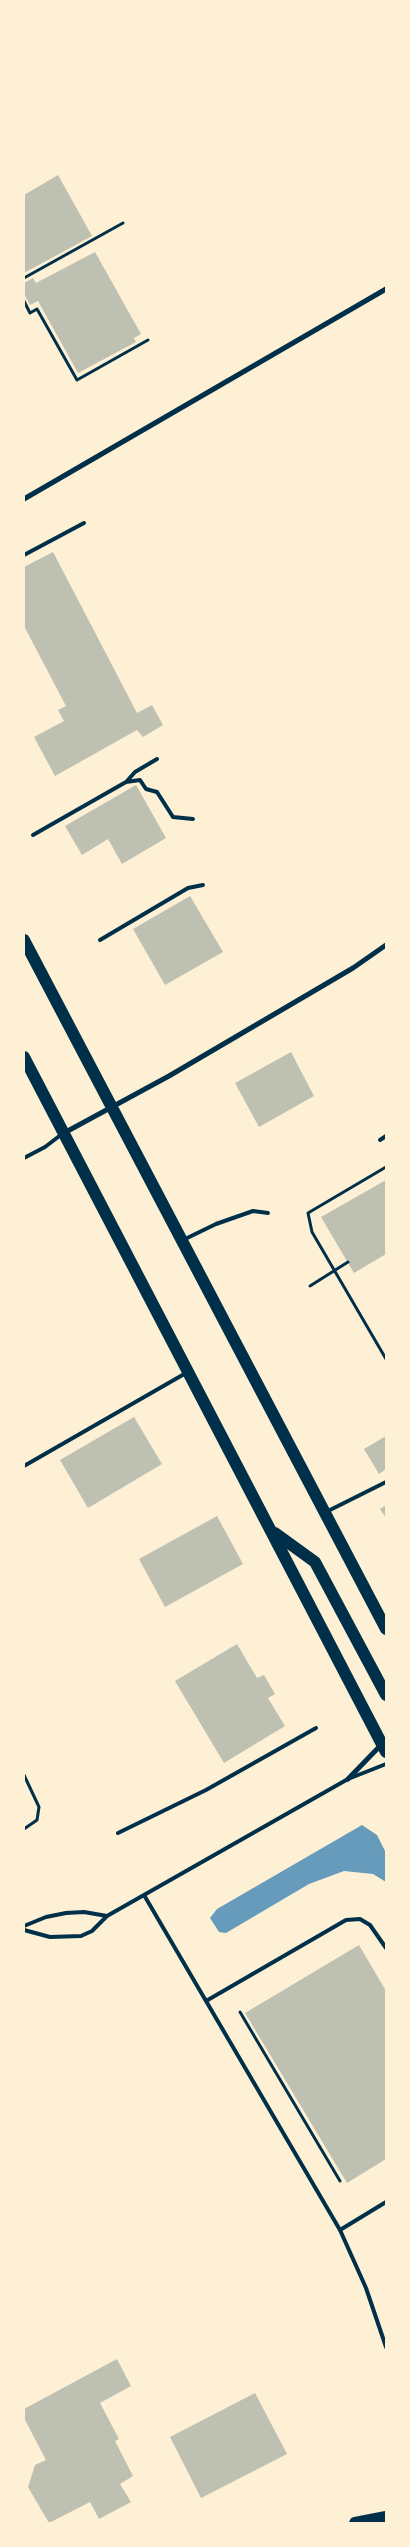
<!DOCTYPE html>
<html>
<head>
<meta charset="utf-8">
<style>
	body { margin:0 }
	#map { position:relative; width:410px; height:2547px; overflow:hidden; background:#fdf0d5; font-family:"Asap Condensed",sans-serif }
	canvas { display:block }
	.frame { position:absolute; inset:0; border:25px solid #fdf0d5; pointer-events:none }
</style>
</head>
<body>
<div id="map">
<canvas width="410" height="2547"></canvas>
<div class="frame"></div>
</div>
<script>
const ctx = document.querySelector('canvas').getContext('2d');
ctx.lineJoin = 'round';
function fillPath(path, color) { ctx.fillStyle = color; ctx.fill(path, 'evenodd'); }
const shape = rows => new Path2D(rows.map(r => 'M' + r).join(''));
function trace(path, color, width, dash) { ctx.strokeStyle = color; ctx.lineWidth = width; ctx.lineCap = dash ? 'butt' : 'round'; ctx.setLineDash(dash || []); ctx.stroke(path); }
const water = shape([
	[362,1825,377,1835,386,1853,386,1882,373,1874,344,1871,309,1884,226,1933,219,1932,210,1918,217,1909]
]);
const building = shape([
	[58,175,92,236,24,273,24,195],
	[95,252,141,334,134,338,136,342,78,373,38,301,30,305,24,294,24,283,33,278,36,283],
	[53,552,137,713,152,705,163,725,143,737,137,730,55,776,34,737,64,721,58,710,66,706,24,626,24,567],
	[136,785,166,838,122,864,108,839,82,855,65,826],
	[190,896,223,952,165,985,133,929],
	[291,1052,314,1096,259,1127,235,1083],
	[386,1180,386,1254,354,1273,321,1217],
	[134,1417,162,1464,88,1508,60,1460],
	[386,1436,386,1469,379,1474,364,1449],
	[386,1505,386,1518,380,1509],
	[217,1516,243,1564,165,1607,139,1559],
	[237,1644,257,1678,264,1675,275,1694,268,1698,285,1726,224,1763,175,1681],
	[359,1945,386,1991,386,2159,347,2183,245,2013],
	[117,2359,131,2386,100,2403,119,2439,115,2441,133,2476,120,2484,131,2502,99,2519,90,2502,49,2523,28,2487,35,2465,46,2460,24,2418,24,2409],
	[255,2393,287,2454,201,2498,170,2437]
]);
const path = shape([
	[24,278,123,223],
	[24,301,30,313,37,309,77,380,148,340],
	[386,1167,308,1213,312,1232,386,1359],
	[310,1286,348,1262],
	[24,1775,39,1807,37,1820,24,1829],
	[240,2012,340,2181]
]);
const service = shape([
	[24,555,84,523],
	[127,781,135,772,157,759],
	[33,835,126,782,140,780,146,789,157,792,173,817,193,819],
	[100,940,188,888,203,885],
	[380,1140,386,1136],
	[24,1158,45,1147,62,1134],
	[183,1240,216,1224,253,1211,268,1213],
	[24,1466,186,1373],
	[328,1511,386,1482],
	[118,1833,206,1790,316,1728],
	[144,1895,340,2230,366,2288,386,2347],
	[24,1926,46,1917,66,1913,84,1912,107,1916],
	[24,1930,50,1937,81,1936,92,1931,107,1916,348,1779,386,1764],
	[206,2001,346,1920,360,1919,370,1925,386,1948],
	[340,2230,386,2202]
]);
const minor = shape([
	[24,499,386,289],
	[64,1133,169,1076,353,968,386,945],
	[348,1779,381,1745]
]);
const primary = shape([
	[24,940,386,1629],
	[24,1057,386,1752],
	[275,1533,315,1562,386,1695],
	[355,2523,386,2517]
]);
fillPath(water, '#669bbc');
fillPath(building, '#bec0b2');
trace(path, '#003049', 3);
trace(service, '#003049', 4);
trace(minor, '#003049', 5);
trace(primary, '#003049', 12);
</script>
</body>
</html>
